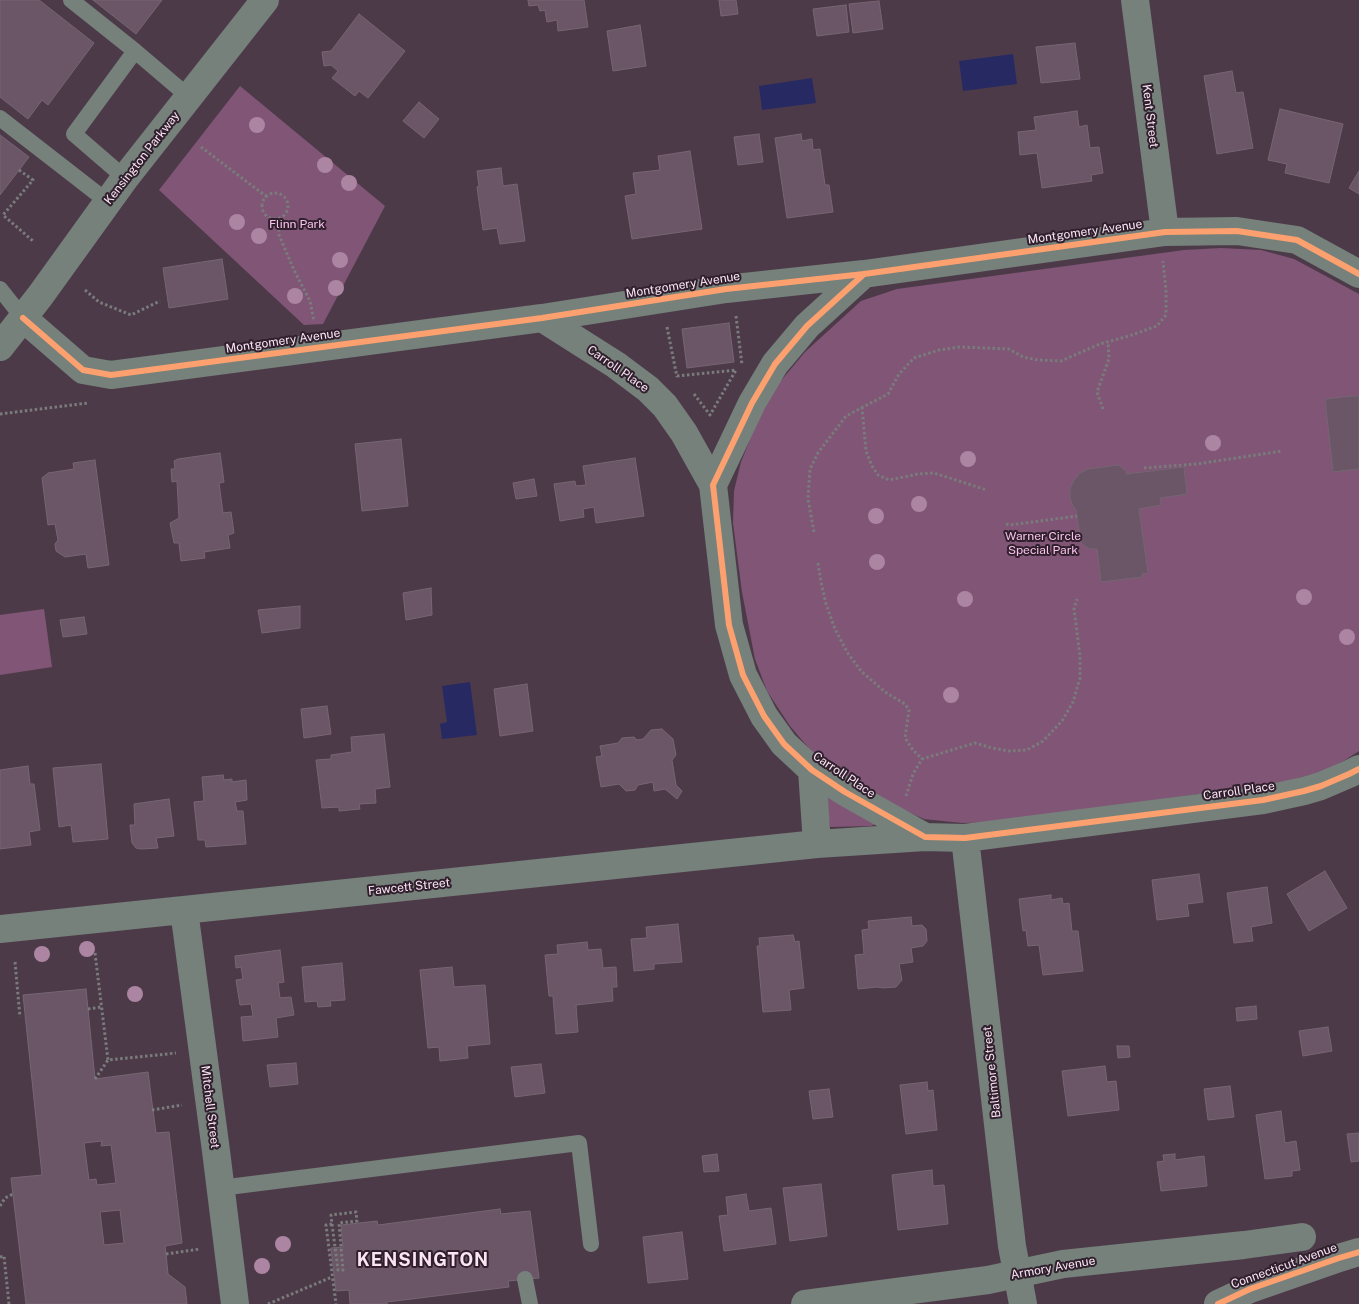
<!DOCTYPE html>
<html>
<head>
<meta charset="utf-8">
<style>
	body { margin:0 }
	canvas { display:block; background:#4d3a49 }
</style>
</head>
<body>
<canvas width="1359" height="1304"></canvas>
<script>
const ctx = document.querySelector('canvas').getContext('2d');
ctx.lineJoin = 'round';
function fillPath(path, color) { ctx.fillStyle = color; ctx.fill(path, 'evenodd'); }
const shape = rows => new Path2D(rows.map(r => 'M' + r).join(''));
function trace(path, color, width, dash) { ctx.strokeStyle = color; ctx.lineWidth = width; ctx.lineCap = dash ? 'butt' : 'round'; ctx.setLineDash(dash || []); ctx.stroke(path); }
function drawText(font, color, halo, rows, align = 'center') {
  ctx.font = font + ' "Public Sans",sans-serif'; ctx.lineWidth = 4; ctx.setLineDash([]); ctx.textBaseline = 'middle'; ctx.strokeStyle = halo; ctx.fillStyle = color; for (const [text, x, y, turn = 0] of rows) {
    ctx.save(); ctx.translate(x, y); ctx.rotate((+turn || 0) * Math.PI / 180); ctx.textAlign = isNaN(turn) ? turn : align; if (halo) ctx.strokeText(text, 0, 0); ctx.fillText(text, 0, 0); ctx.restore();
  }
}
const green = shape([
	[240,86,385,206,323,324,304,325,159,190],
	[1221,248,1261,250,1294,259,1359,294,1359,751,1331,769,1284,782,1004,822,962,823,924,819,894,806,855,786,818,759,790,726,767,691,755,659,742,592,733,523,734,491,741,462,757,422,780,382,805,352,861,301,897,289,1184,250],
	[44,609,52,667,0,675,0,615],
	[826,797,829,797,875,824,871,826,830,827]
]);
const water = shape([
	[1013,54,1017,84,963,91,959,61],
	[812,78,816,103,762,110,759,86],
	[470,682,477,735,442,739,440,724,447,722,442,686]
]);
const building = shape([
	[0,0,39,0,94,43,48,105,42,100,28,119,0,97,0,0],
	[93,0,162,0,136,34,93,0],
	[528,0,584,0,588,27,558,31,557,20,547,22,545,10,540,11,538,5,529,6,528,0],
	[719,0,736,0,738,14,721,16,719,0],
	[879,1,883,29,853,33,849,4,879,1],
	[846,5,849,32,817,36,813,9,846,5],
	[359,14,405,51,368,98,359,91,355,96,332,78,338,71,331,65,324,66,322,52,331,51,359,14],
	[640,25,646,66,613,71,607,31,640,25],
	[1075,43,1080,79,1041,83,1036,47,1075,43],
	[1232,71,1236,93,1243,92,1253,148,1217,154,1204,76,1232,71],
	[419,102,439,119,424,138,403,121,419,102],
	[1280,109,1343,124,1329,183,1285,173,1287,164,1268,160,1280,109],
	[1077,111,1079,127,1087,125,1090,148,1099,147,1103,173,1091,175,1092,181,1042,188,1037,153,1020,155,1018,132,1036,130,1034,117,1077,111],
	[759,134,763,162,738,165,734,137,759,134],
	[801,134,802,141,812,139,813,150,820,149,825,185,829,185,833,212,787,218,775,138,801,134],
	[0,135,29,157,0,195,0,135],
	[690,151,702,229,632,239,625,196,636,194,633,173,660,170,658,156,690,151],
	[501,168,503,186,517,184,525,241,500,244,497,228,483,230,477,187,479,186,477,171,501,168],
	[1359,171,1359,194,1349,188,1359,171],
	[222,259,228,299,169,308,163,268,222,259],
	[729,323,734,362,687,368,682,329,729,323],
	[1352,396,1359,396,1359,469,1333,472,1325,399,1352,396],
	[401,439,408,506,362,511,355,444,401,439],
	[220,453,224,482,219,483,223,513,231,512,234,533,228,535,230,548,204,552,205,558,181,561,179,543,174,543,170,523,179,518,177,481,172,482,171,469,175,469,174,461,178,459,220,453],
	[635,458,644,516,596,523,594,507,583,509,584,517,560,521,554,484,575,481,576,486,586,485,583,466,635,458],
	[95,460,109,565,88,568,86,554,65,557,56,551,55,544,58,540,55,524,48,525,42,478,48,473,74,469,73,463,95,460],
	[1119,465,1126,471,1126,474,1184,467,1187,494,1160,498,1161,505,1139,509,1148,573,1142,574,1142,577,1101,582,1097,549,1090,549,1086,547,1081,543,1076,510,1072,504,1070,497,1070,488,1074,480,1080,473,1088,469,1119,465],
	[534,479,537,496,516,499,513,483,534,479],
	[431,588,432,615,406,620,403,593,431,588],
	[300,606,300,628,262,633,258,610,300,606],
	[84,617,87,634,63,637,60,620,84,617],
	[527,684,533,731,500,736,494,689,527,684],
	[327,706,331,734,304,738,301,709,327,706],
	[662,729,673,739,676,755,672,760,676,785,682,791,677,799,665,789,654,791,653,782,638,785,635,790,626,791,619,784,601,787,596,757,602,756,600,746,618,743,622,738,634,737,637,740,643,739,651,730,662,729],
	[384,734,390,787,375,789,376,803,359,804,360,809,339,811,339,807,322,808,316,760,331,759,331,755,352,752,351,737,384,734],
	[101,764,108,839,73,842,71,825,59,827,53,768,101,764],
	[28,766,30,784,34,784,40,830,29,832,31,845,0,849,0,770,28,766],
	[223,775,224,780,232,779,232,782,246,780,247,800,235,802,237,811,243,811,246,844,206,847,205,840,198,840,194,802,204,801,202,777,223,775],
	[169,799,174,836,156,838,158,848,141,849,136,848,132,843,130,825,135,825,134,804,169,799],
	[1325,871,1347,908,1309,931,1287,894,1325,871],
	[1199,874,1203,902,1187,904,1189,916,1157,920,1152,880,1199,874],
	[1267,887,1272,923,1251,927,1253,941,1234,943,1227,893,1267,887],
	[1051,895,1051,900,1062,898,1063,904,1069,903,1072,931,1078,931,1083,971,1043,975,1039,945,1028,946,1026,930,1023,931,1019,899,1051,895],
	[911,917,912,926,922,925,926,929,927,941,923,946,911,948,913,962,899,964,902,980,896,987,883,988,877,987,858,989,855,955,864,954,862,930,869,929,868,921,911,917],
	[678,924,682,962,654,964,654,969,634,971,631,939,647,938,646,927,678,924],
	[793,935,795,942,799,941,804,988,789,990,791,1010,763,1012,757,946,760,946,759,938,793,935],
	[587,942,588,950,601,949,603,968,616,967,617,987,612,987,613,1001,576,1005,578,1032,556,1034,553,996,549,996,545,955,558,954,557,945,587,942],
	[280,950,284,982,278,983,280,998,291,997,294,1015,276,1018,278,1037,243,1041,241,1017,253,1016,251,1004,240,1005,236,980,243,979,241,967,236,968,235,956,280,950],
	[342,963,345,1000,330,1001,331,1006,318,1007,317,1001,305,1002,302,967,342,963],
	[452,967,454,987,485,985,490,1044,467,1046,468,1058,440,1061,439,1047,428,1048,420,970,452,967],
	[86,989,95,1079,148,1072,156,1133,169,1132,182,1243,165,1246,166,1254,168,1274,185,1287,187,1304,26,1304,11,1178,42,1175,23,995,86,989],
	[102,1141,101,1146,111,1145,116,1183,97,1185,96,1179,89,1180,84,1143,102,1141],
	[120,1210,124,1243,104,1245,100,1212,120,1210],
	[1256,1006,1257,1019,1237,1021,1236,1008,1256,1006],
	[1328,1027,1332,1051,1303,1056,1299,1031,1328,1027],
	[1117,1046,1129,1046,1130,1057,1118,1058,1117,1046],
	[296,1063,298,1084,270,1087,267,1065,296,1063],
	[541,1064,545,1093,515,1097,511,1067,541,1064],
	[1105,1066,1107,1082,1116,1081,1119,1110,1068,1116,1062,1071,1105,1066],
	[927,1082,928,1091,933,1090,937,1130,906,1134,900,1085,927,1082],
	[1230,1086,1234,1117,1208,1120,1204,1089,1230,1086],
	[829,1089,833,1117,813,1119,809,1091,829,1089],
	[1281,1111,1285,1143,1296,1141,1300,1170,1292,1171,1292,1176,1265,1179,1256,1115,1281,1111],
	[1359,1133,1359,1161,1351,1162,1347,1134,1359,1133],
	[717,1154,719,1171,704,1172,702,1156,717,1154],
	[1175,1154,1175,1160,1204,1156,1207,1186,1161,1191,1157,1162,1164,1161,1163,1155,1175,1154],
	[932,1170,933,1186,944,1185,948,1224,898,1230,892,1175,932,1170],
	[821,1184,827,1236,790,1241,783,1188,821,1184],
	[746,1194,749,1211,771,1208,776,1244,724,1251,719,1216,728,1215,726,1197,746,1194],
	[500,1209,501,1214,530,1211,539,1278,508,1281,509,1287,387,1302,387,1304,350,1304,349,1290,336,1291,331,1248,343,1247,341,1225,377,1221,378,1225,500,1209],
	[682,1232,688,1279,648,1283,643,1237,682,1232]
]);
const path = shape([
	[201,147,267,197],
	[19,170,33,180,3,215,33,241],
	'262 206a13 13 0 1 1 26 0a13 13 0 1 1-26 0Z',
	[278,219,279,235,294,270,310,301,314,321],
	[85,290,99,302,131,315,160,301],
	[736,316,742,365],
	[667,327,677,377],
	[677,376,736,370],
	[694,394,710,415,736,370],
	[862,407,866,451,872,466,878,475,889,480,918,474,934,473,987,490],
	[1103,409,1097,392,1109,359,1108,342],
	[0,414,88,403],
	[1144,468,1197,464,1282,451],
	[1006,524,1010,525,1077,516],
	[814,532,808,499,810,469,818,453,846,416,888,394,899,374,914,358,939,350,960,347,1009,349,1023,357,1038,360,1061,361,1100,344,1129,336,1157,326,1166,315,1166,291,1163,261],
	[818,563,821,582,826,604,835,629,847,652,861,671,885,692,905,704,909,710,905,738,913,750,922,759],
	[906,796,913,774,922,759,975,743,992,748,1009,751,1027,750,1043,741,1062,721,1073,702,1080,678,1080,656,1074,609,1077,599],
	[95,953,108,1060,176,1053],
	[15,962,20,1017],
	[88,1009,101,1007],
	[95,1079,108,1060],
	[152,1110,182,1105],
	[0,1206,5,1198,13,1194],
	[332,1224,338,1270,343,1270,339,1223,357,1221,356,1212,331,1215,332,1224,326,1225,336,1304],
	[166,1254,200,1249],
	[0,1257,4,1256,9,1304],
	[268,1304,332,1277]
]);
const service = shape([
	[71,0,135,51,189,97],
	[0,118,108,202],
	[125,178,74,134,135,51],
	[0,289,23,318],
	[220,1188,579,1143,591,1244],
	[525,1279,530,1304]
]);
const minor = shape([
	[1135,0,1165,232],
	[864,274,807,326,775,364,752,403,713,485,729,625,743,675,764,716,784,744,812,770,845,792,925,837,965,838,1263,800,1304,791,1321,786,1349,774,1359,769],
	[23,318,83,370,111,375,542,318,726,289,864,274,1165,232,1237,231,1297,240,1359,274],
	[542,318,616,365,648,389,665,406,684,433,713,485],
	[812,770,817,844],
	[965,838,1012,1246,1023,1304],
	[184,910,216,1151,235,1304],
	[0,929,817,844,925,837],
	[805,1304,988,1280,1063,1264,1244,1245,1302,1237]
]);
const tertiary = shape([
	[0,347,40,296,125,178,265,0]
]);
const primary = shape([
	[1218,1304,1250,1289,1339,1258,1359,1252]
]);
const cycleway = shape([
	[864,274,807,326,775,364,752,403,713,485,729,625,743,675,764,716,784,744,812,770,845,792,925,837,965,838,1263,800,1304,791,1321,786,1349,774,1359,769],
	[23,318,83,370,111,375,542,318,726,289,864,274,1165,232,1237,231,1297,240,1359,274],
	[1218,1304,1250,1289,1339,1258,1359,1252]
]);
const trees = [
	[257,125],
	[325,165],
	[349,183],
	[237,222],
	[259,236],
	[340,260],
	[336,288],
	[295,296],
	[1213,443],
	[968,459],
	[919,504],
	[876,516],
	[877,562],
	[1304,597],
	[965,599],
	[1347,637],
	[951,695],
	[87,949],
	[42,954],
	[135,994],
	[283,1244],
	[262,1266]
];
const streetNames = [
	["Kent Street",1150,116,83],
	["Kensington Parkway",142,158,-52],
	["Montgomery Avenue",1085,232,-8],
	["Montgomery Avenue",683,285,-9],
	["Montgomery Avenue",283,341,-8],
	["Carroll Place",618,369,35],
	["Carroll Place",844,775,34],
	["Carroll Place",1239,791,-8],
	["Fawcett Street",409,887,-6],
	["Baltimore Street",992,1072,-96],
	["Mitchell Street",210,1107,83],
	["Connecticut Avenue",1284,1266,-20],
	["Armory Avenue",1053,1268,-10]
];
const parkNames = [
	["Flinn Park",297,224],
	["Warner Circle",1043,536],
	["Special Park",1043,550]
];
const districtNames = [
	["KENSINGTON",423,1260]
];
fillPath(green, '#805576');
fillPath(water, '#272962');
fillPath(building, '#6b5667');
trace(building, '#766572', 1);
trace(path, '#797c7b', 3, [2.5, 2.5]);
trace(service, '#75817a', 16);
trace(minor, '#75817a', 28);
trace(tertiary, '#75817a', 28);
trace(primary, '#78807c', 28);
trace(cycleway, '#fca06f', 6);
ctx.fillStyle = '#ac85a3';
for (const [x, y] of trees) { ctx.beginPath(); ctx.arc(x, y, 8, 0, 2 * Math.PI); ctx.fill(); }
drawText('12px', '#fbe5f5', '#30202d', streetNames);
drawText('12px', '#fac3ec', '#30202d', parkNames);
ctx.letterSpacing = '1px';
drawText('bold 18px', '#fbe5f5', '#30202d', districtNames);
ctx.letterSpacing = '0px';
</script>
</body>
</html>
